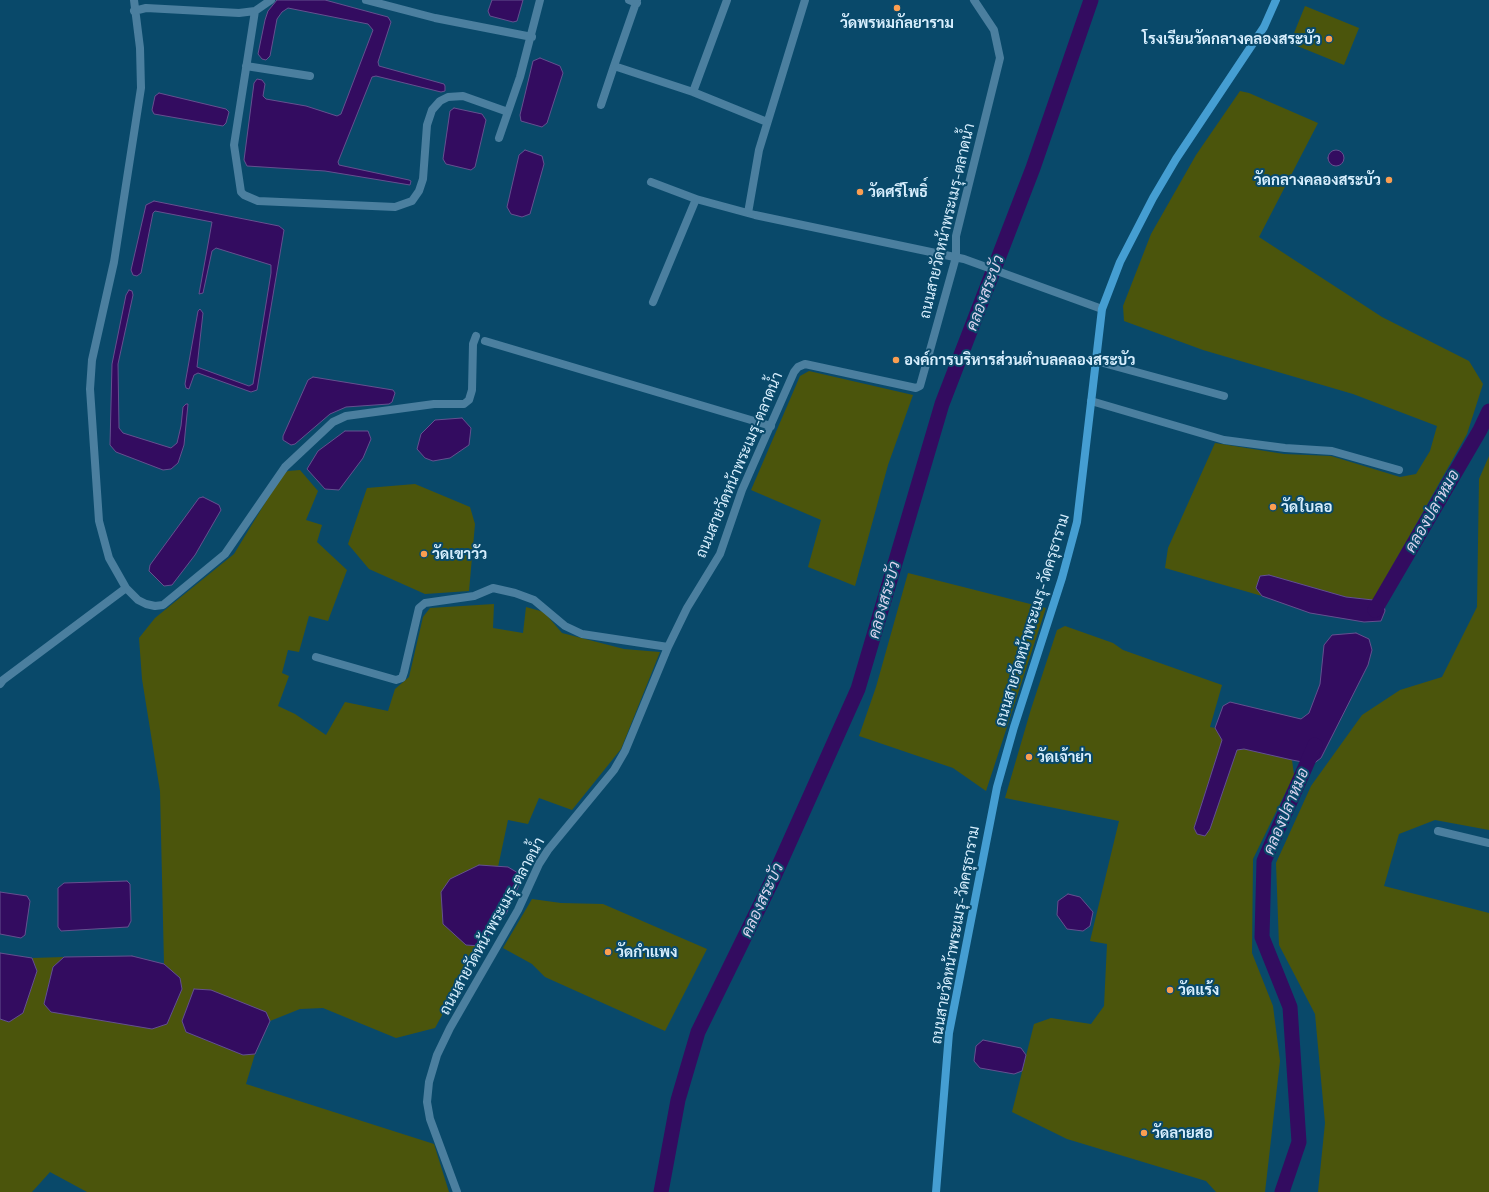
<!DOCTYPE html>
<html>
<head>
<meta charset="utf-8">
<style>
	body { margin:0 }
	canvas { display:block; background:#09496a }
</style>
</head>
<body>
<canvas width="1489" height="1192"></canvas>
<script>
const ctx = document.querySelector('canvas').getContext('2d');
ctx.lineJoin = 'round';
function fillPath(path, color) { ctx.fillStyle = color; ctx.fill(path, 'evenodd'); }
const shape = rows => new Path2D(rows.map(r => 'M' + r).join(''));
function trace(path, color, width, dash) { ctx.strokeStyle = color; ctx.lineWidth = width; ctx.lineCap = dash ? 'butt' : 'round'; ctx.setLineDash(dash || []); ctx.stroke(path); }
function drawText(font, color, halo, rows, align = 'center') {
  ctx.font = font + ' "Exo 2",Sarabun,sans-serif'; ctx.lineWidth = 4; ctx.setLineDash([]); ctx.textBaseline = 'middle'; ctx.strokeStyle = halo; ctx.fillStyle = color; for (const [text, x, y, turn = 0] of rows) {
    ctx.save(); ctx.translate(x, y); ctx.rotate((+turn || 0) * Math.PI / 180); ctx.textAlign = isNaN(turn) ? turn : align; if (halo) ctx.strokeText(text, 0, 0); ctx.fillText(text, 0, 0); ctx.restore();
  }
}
const green = shape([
	[1305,6,1359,28,1344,65,1290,43],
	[1240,91,1249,93,1318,123,1259,237,1382,317,1469,361,1483,384,1467,434,1373,600,1346,597,1269,575,1260,576,1256,588,1262,596,1165,568,1168,548,1215,443,1284,454,1331,456,1400,477,1416,474,1430,451,1437,426,1353,394,1203,350,1124,321,1123,306,1151,234,1196,155],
	[809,371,913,395,888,465,855,586,808,567,821,520,751,490,800,376],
	[1489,456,1489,830,1435,820,1399,834,1384,886,1489,913,1489,1192,1318,1192,1325,1123,1315,1014,1279,945,1276,863,1311,786,1362,715,1400,690,1442,677,1477,607,1479,479],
	[300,470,318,491,306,520,322,525,317,542,347,570,328,621,309,616,299,652,288,650,282,673,289,676,278,706,295,714,326,735,345,702,388,711,395,689,409,677,423,617,430,608,494,604,493,628,523,633,526,607,544,612,562,633,624,649,660,652,621,749,572,810,539,798,528,824,508,820,498,867,479,865,466,945,480,946,435,1028,396,1038,323,1008,300,1009,270,1021,266,1012,195,989,182,1021,186,1032,243,1055,255,1054,246,1084,434,1144,449,1192,87,1192,50,1172,32,1192,0,1192,0,1019,9,1022,37,971,32,958,64,957,53,967,44,1004,52,1012,167,1024,182,989,180,978,164,964,160,791,142,679,139,638,155,618,234,554,282,475,288,471],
	[415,484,470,507,475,524,469,591,425,594,369,569,348,544,367,488],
	[908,573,1046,608,986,791,953,768,859,736,876,687],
	[1065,626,1113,643,1123,650,1222,685,1210,727,1215,728,1222,740,1194,828,1210,829,1237,750,1244,749,1292,760,1294,775,1253,859,1252,953,1273,1006,1280,1061,1265,1192,1216,1192,1206,1181,1067,1139,1012,1112,1034,1024,1051,1018,1091,1024,1104,1006,1107,944,1090,941,1119,821,1005,798,1031,709,1057,630],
	[532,899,561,903,603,904,707,949,665,1031,545,977,532,964,503,948]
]);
const water = shape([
	[277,0,325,0,388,17,391,22,378,62,379,66,444,84,445,86,445,91,441,92,376,76,372,77,338,162,339,165,409,180,411,181,410,185,325,171,247,166,244,160,254,83,257,79,262,80,265,84,263,96,266,99,306,106,337,116,341,114,373,30,368,24,288,8,282,12,277,19,270,56,266,60,262,59,258,54,265,20,268,11,277,0],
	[492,0,523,0,517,21,513,22,490,16,488,11,492,0],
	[540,58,560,66,563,73,547,123,542,127,521,121,520,115,533,61,540,58],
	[159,93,226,109,229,112,226,123,223,126,154,114,152,110,155,96,159,93],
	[454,108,482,114,486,120,475,167,471,170,446,164,443,159,450,111,454,108],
	'1328 158a8 8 0 1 1 16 0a8 8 0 1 1-16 0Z',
	[525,150,542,156,544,164,530,214,522,217,511,214,507,207,519,155,525,150],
	[154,201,279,226,284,230,257,390,251,392,198,373,194,375,189,389,186,388,185,384,198,311,200,309,203,313,197,367,249,386,253,384,271,273,271,265,216,248,212,251,203,293,199,294,212,222,155,211,153,213,141,273,137,276,133,275,131,270,146,205,154,201],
	[129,290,132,291,133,295,118,364,119,428,123,433,171,448,177,443,181,426,183,407,186,404,188,404,184,445,178,463,171,469,163,470,116,452,110,445,112,364,126,295,129,290],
	[313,377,393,390,395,393,392,402,389,404,346,407,330,414,295,444,291,445,283,440,283,436,308,380,313,377],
	[462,418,471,428,469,445,450,458,433,461,425,458,417,449,421,434,435,420,462,418],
	[345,431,368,431,371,439,363,458,339,490,325,489,307,469,318,451,345,431],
	[203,497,219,505,221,510,195,555,172,585,164,586,149,571,150,565,199,498,203,497],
	[1269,575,1346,597,1373,600,1384,605,1385,611,1381,621,1364,622,1310,613,1262,596,1256,588,1260,576,1269,575],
	[1356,633,1369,639,1372,650,1368,665,1321,758,1313,764,1292,760,1244,749,1237,750,1210,829,1205,836,1197,834,1194,828,1222,740,1215,728,1223,706,1230,702,1301,719,1309,713,1320,684,1324,645,1332,635,1356,633],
	[479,865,508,867,523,876,506,914,480,946,466,945,443,924,441,892,450,879,479,865],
	[127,881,130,884,131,921,128,927,61,931,58,927,58,888,64,883,127,881],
	[0,892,27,896,30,901,25,935,21,938,0,934,0,892],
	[1068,894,1080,897,1093,912,1090,926,1083,931,1067,929,1057,915,1058,901,1068,894],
	[0,953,32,958,37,971,23,1013,9,1022,0,1019,0,953],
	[132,956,164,964,180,978,182,989,167,1024,152,1029,51,1012,44,1004,53,967,64,957,132,956],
	[194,989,211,990,266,1012,270,1021,255,1054,243,1055,186,1032,182,1021,194,989],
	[983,1040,1021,1048,1026,1055,1022,1071,1014,1074,980,1068,974,1061,976,1046,983,1040]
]);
const canal = shape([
	[1375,610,1480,430,1489,411],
	[661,1192,678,1100,698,1032,772,881,858,689,942,404,1033,168,1091,0],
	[1282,1192,1299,1142,1290,1007,1262,937,1264,861,1315,745]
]);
const street = shape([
	[366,0,435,18,532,37],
	[629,0,637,3],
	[637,0,614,66,693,92,767,122],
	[134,11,146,8,239,13,255,11,271,0],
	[255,11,234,145,241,192,244,195,258,201,395,207,412,201,419,191,423,179,427,125,432,110,440,101,448,97,463,96,508,112],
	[246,66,310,76],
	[693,92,727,0],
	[601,105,614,66],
	[499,138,520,77,540,0],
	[651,182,696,199,755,215,964,259,1102,309],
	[748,213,759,150,805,0],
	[653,302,696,199],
	[485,341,771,426],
	[1096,361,1224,396],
	[1091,401,1224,440,1285,448,1332,451,1399,470],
	[126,588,138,600,146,604,155,606,163,605,225,554,285,467,333,422,346,416,434,404,464,404,469,400,472,390,473,344,476,336],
	[316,657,396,680,402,678,404,672,419,608,425,603,474,596,493,588,515,593,534,600,565,626,582,634,668,647],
	[0,684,3,680,126,588,109,558,99,521,90,389,92,360,114,262,141,88,140,48,134,0],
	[1438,831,1489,843],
	[457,1192,430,1119,427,1102,429,1082,437,1055,450,1028,518,910,539,864,548,850,614,770,625,751,668,647,687,608,720,554,742,490,794,372,798,367,805,364,916,388,920,386,956,257,956,236,1000,58,994,30,974,0]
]);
const secondary = shape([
	[936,1192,949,1033,997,787,1014,727,1062,578,1077,522,1102,309,1120,262,1153,198,1176,159,1264,27,1276,0]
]);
const markers = [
	[897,8,4,"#fb9e51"],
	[1329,39,4,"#fb9e51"],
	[1389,180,4,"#fb9e51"],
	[860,192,4,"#fb9e51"],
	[896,360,4,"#fb9e51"],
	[1273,507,4,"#fb9e51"],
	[424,554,4,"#fb9e51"],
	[1029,757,4,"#fb9e51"],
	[608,952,4,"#fb9e51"],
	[1170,990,4,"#fb9e51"],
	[1144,1133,4,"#fb9e51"]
];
const poiNames = [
	["วัดพรหมกัลยาราม",897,23,"center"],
	["โรงเรียนวัดกลางคลองสระบัว",1321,39,"right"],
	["วัดกลางคลองสระบัว",1381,180,"right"],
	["วัดศรีโพธิ์",868,192],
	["องค์การบริหารส่วนตำบลคลองสระบัว",904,360],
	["วัดใบลอ",1281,507],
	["วัดเขาวัว",432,554],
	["วัดเจ้าย่า",1037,757],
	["วัดกำแพง",616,952],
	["วัดแร้ง",1178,990],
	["วัดลายสอ",1152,1133]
];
const streetNames = [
	["ถนนสายวัดหน้าพระเมรุ-ตลาดน้ำ",947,221,-77],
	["ถนนสายวัดหน้าพระเมรุ-ตลาดน้ำ",739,465,-67],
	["ถนนสายวัดหน้าพระเมรุ-วัดครุธาราม",1032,620,-73],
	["ถนนสายวัดหน้าพระเมรุ-ตลาดน้ำ",492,926,-61],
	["ถนนสายวัดหน้าพระเมรุ-วัดครุธาราม",955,935,-80]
];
const waterNames = [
	["คลองสระบัว",985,293,-69],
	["คลองปลาหมอ",1432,511,-60],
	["คลองสระบัว",884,600,-74],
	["คลองปลาหมอ",1286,811,-67],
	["คลองสระบัว",762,900,-65]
];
fillPath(green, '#4b550c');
fillPath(water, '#330c60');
trace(water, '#64508f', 1);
trace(canal, '#330c60', 15);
trace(street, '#4b7f9f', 8);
trace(secondary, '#459ed2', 8);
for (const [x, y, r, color] of markers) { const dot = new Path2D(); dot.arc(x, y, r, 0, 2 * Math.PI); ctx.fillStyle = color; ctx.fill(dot); trace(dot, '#09496a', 1.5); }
drawText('bold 15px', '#d7eefd', '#09496a', poiNames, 'left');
drawText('15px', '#d7eefd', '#09496a', streetNames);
drawText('italic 16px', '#d9d2ee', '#09496a', waterNames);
</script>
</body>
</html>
